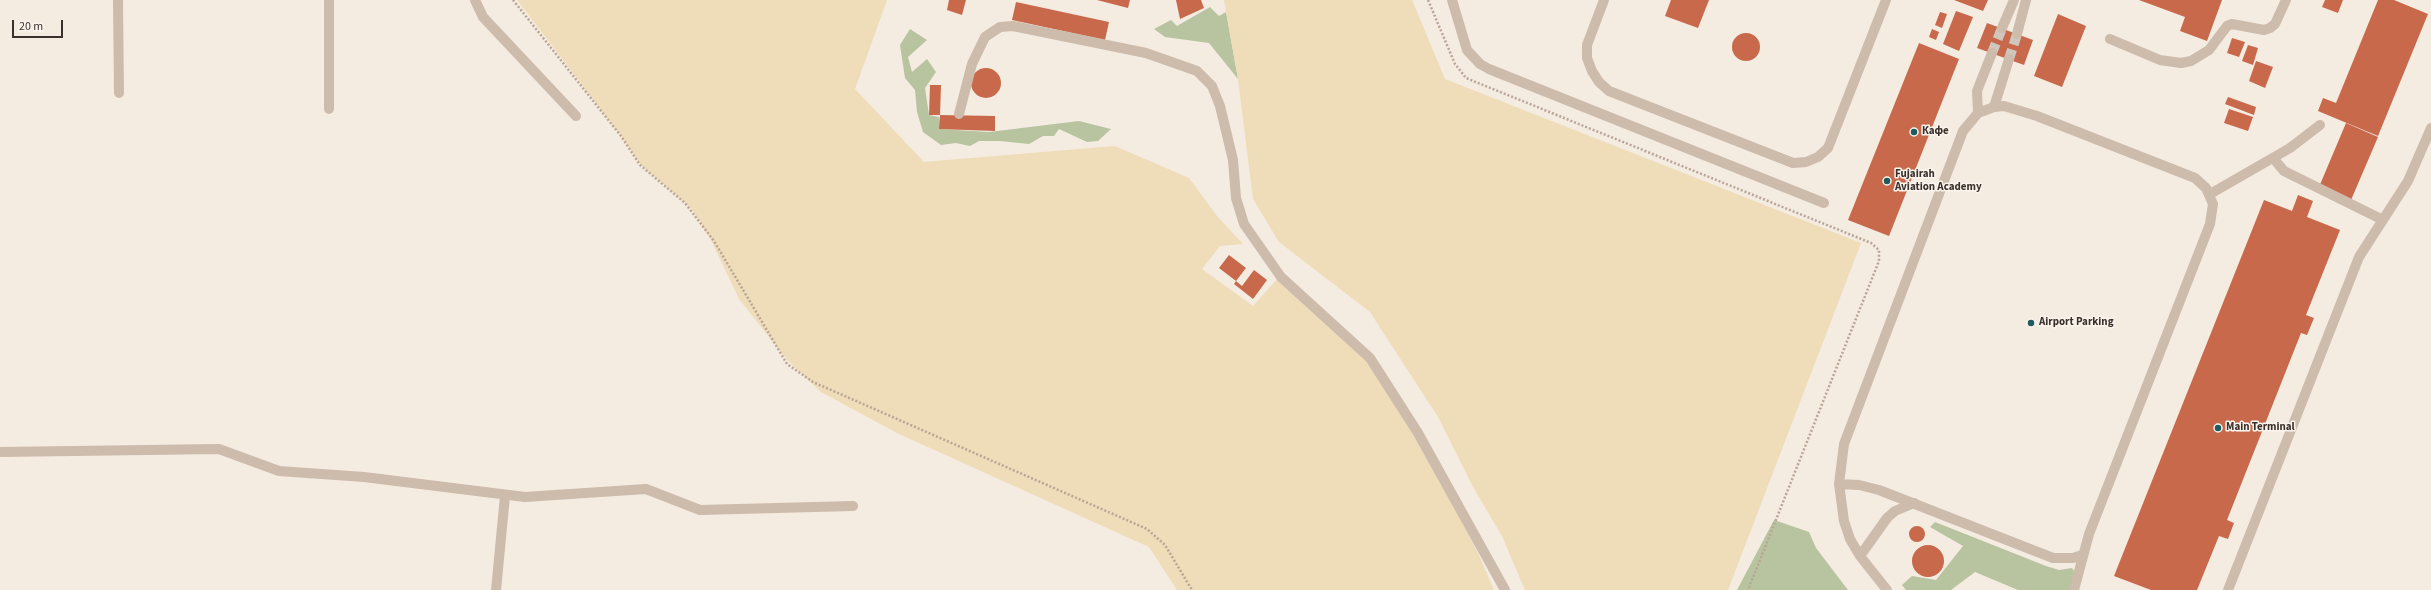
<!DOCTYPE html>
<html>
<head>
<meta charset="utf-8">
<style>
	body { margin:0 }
	#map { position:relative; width:2431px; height:590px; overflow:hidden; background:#f4ebe1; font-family:"Source Sans 3",sans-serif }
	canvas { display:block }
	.scale { position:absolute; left:12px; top:20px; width:51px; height:18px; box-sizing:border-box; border:2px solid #3b302b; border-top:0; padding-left:5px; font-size:12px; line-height:14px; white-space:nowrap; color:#3b302b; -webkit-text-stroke:3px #fbf5ee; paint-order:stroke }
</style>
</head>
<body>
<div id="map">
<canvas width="2431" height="590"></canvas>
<div class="scale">20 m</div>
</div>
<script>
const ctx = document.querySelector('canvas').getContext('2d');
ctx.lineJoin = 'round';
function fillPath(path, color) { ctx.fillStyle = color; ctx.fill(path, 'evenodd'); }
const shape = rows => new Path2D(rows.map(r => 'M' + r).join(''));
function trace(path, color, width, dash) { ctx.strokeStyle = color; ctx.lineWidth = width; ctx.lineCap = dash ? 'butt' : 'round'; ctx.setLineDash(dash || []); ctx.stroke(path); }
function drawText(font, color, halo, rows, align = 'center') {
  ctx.font = font + ' "Source Sans 3",sans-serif'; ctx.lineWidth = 3; ctx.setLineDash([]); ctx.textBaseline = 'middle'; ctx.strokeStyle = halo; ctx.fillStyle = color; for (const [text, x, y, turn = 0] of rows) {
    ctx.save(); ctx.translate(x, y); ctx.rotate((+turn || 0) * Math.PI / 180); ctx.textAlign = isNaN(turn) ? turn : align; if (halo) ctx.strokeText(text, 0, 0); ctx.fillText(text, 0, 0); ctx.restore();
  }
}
const green = shape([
	[1210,7,1219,16,1226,12,1238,79,1209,43,1165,37,1154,29,1171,20,1177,26],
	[910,29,927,40,908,57,912,72,927,59,936,72,925,88,929,115,939,117,940,129,989,132,1079,121,1111,129,1098,141,1087,142,1059,129,1054,136,1043,136,1029,144,1000,141,979,141,970,146,956,143,941,145,923,132,917,112,915,90,905,78,900,45],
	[1774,520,1809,532,1816,548,1848,590,1737,590],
	[1935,522,2046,566,2059,570,2072,568,2076,574,2070,590,2018,590,1975,572,1951,590,1906,590,1902,585,1912,576,1936,580,1963,546,1930,527]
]);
const sand = shape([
	[517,0,887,0,855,89,924,162,1115,146,1189,178,1217,216,1243,244,1220,246,1202,269,1253,306,1279,277,1346,334,1412,424,1478,553,1494,590,1177,590,1149,547,899,434,821,392,789,362,739,299,711,240,691,208,641,165,622,137],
	[1224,0,1412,0,1445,79,1861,243,1728,590,1525,590,1502,536,1473,487,1438,417,1370,312,1279,242,1253,199,1238,79]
]);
const building = shape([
	[949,0,966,0,962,15,947,10],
	[1097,0,1130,0,1128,8],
	[1176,0,1201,0,1204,8,1180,19],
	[1671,0,1709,0,1698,28,1665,16],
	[1954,0,1988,0,1983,11],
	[2139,0,2222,0,2207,41,2180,31,2185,17],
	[2325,0,2343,0,2338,13,2322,7],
	[2378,0,2394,0,2428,14,2378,136,2318,111,2323,98,2336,103],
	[1016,2,1109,22,1105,40,1012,20],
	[1956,11,1973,17,1959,51,1943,44],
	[1940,12,1947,14,1942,28,1935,25],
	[2058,14,2086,26,2062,87,2034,76],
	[1987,23,2033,40,2024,65,1977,48],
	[1932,29,1939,32,1936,40,1929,37],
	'1732 47a14 14 0 1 1 28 0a14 14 0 1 1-28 0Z',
	[2232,38,2245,42,2239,57,2227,53],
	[1919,43,1959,59,1889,236,1848,220],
	[2248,45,2258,48,2253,65,2242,61],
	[2256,61,2273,67,2265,88,2249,81],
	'971 83a15 15 0 1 1 30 0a15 15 0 1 1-30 0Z',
	[930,85,941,85,940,115,929,115],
	[2228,97,2256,107,2254,115,2225,104],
	[2229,109,2253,117,2248,131,2224,123],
	[940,115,995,116,995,131,939,129],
	[2346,123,2378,137,2351,200,2319,187],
	[2298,195,2313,201,2307,217,2340,230,2306,315,2314,318,2307,335,2301,333,2227,520,2234,523,2228,539,2219,536,2197,590,2151,590,2114,576,2264,200,2292,211],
	[1229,255,1246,268,1236,281,1219,268],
	[1254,270,1267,280,1253,299,1234,284,1236,281,1242,286],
	'1909 534a8 8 0 1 1 16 0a8 8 0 1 1-16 0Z',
	'1912 561a16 16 0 1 1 32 0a16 16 0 1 1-32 0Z'
]);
const minorTunnel = shape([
	[1992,53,2002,28],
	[2009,59,2017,34]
]);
const path = shape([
	[513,0,621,136,640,165,685,203,714,241,787,364,813,382,1147,529,1165,545,1192,590],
	[1428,0,1455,64,1466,78,1871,243,1879,250,1879,261,1748,590]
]);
const minor = shape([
	[118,0,119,93],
	[475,0,483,17,576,116],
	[1452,0,1467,50,1480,64,1489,69,1824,203],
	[1604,0,1587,45,1587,58,1592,71,1599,82,1609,91,1793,163,1806,162,1818,157,1828,148,1886,0],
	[2002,28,2014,0],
	[2017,34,2026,0],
	[2110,39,2160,60,2181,63,2191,61,2209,50,2227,26,2232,24,2264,30,2270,28,2275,24,2286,0],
	[1994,107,2009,59],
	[329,109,329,0],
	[1978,113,1977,91,1992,53],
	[959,114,972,64,985,37,1000,27,1013,26,1146,53,1197,71,1212,86,1220,106,1233,160,1236,198,1244,224,1281,277,1370,358,1418,433,1505,590],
	[2273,158,2284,171,2383,220],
	[2210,194,2290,148,2320,125],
	[0,452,219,449,279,471,364,477,525,497,646,489,700,510,853,506],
	[1839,484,1859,485,1879,490,2053,558,2073,558,2082,555],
	[1860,556,1887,518,1895,511,1914,503],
	[496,590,505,496],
	[1887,590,1860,556,1850,539,1844,521,1839,484,1844,444,1963,131,1978,113,1994,107,2004,106,2037,116,2195,178,2206,188,2213,204,2210,224,2089,534,2074,590],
	[2228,590,2359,257,2408,181,2431,128]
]);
const markers = [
	[1914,132,4,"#1f5a5e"],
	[1887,181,4,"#1f5a5e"],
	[2031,323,4,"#1f5a5e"],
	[2218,428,4,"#1f5a5e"]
];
const poiNames = [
	["Кафе",1922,132],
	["Fujairah",1895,175],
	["Aviation Academy",1895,188],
	["Airport Parking",2039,323],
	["Main Terminal",2226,428]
];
fillPath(green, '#b8c4a0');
fillPath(sand, '#efdcb8');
fillPath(building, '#c8694b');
trace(minorTunnel, '#cfc6bd', 10, [10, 5]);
trace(path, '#b9a596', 2.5, [2, 2]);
trace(minor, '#cdbbac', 10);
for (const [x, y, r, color] of markers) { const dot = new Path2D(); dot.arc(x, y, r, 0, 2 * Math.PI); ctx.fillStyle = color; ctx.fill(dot); trace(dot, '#fbf5ee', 1.5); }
drawText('bold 11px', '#3b302b', '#fbf5ee', poiNames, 'left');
</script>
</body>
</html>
